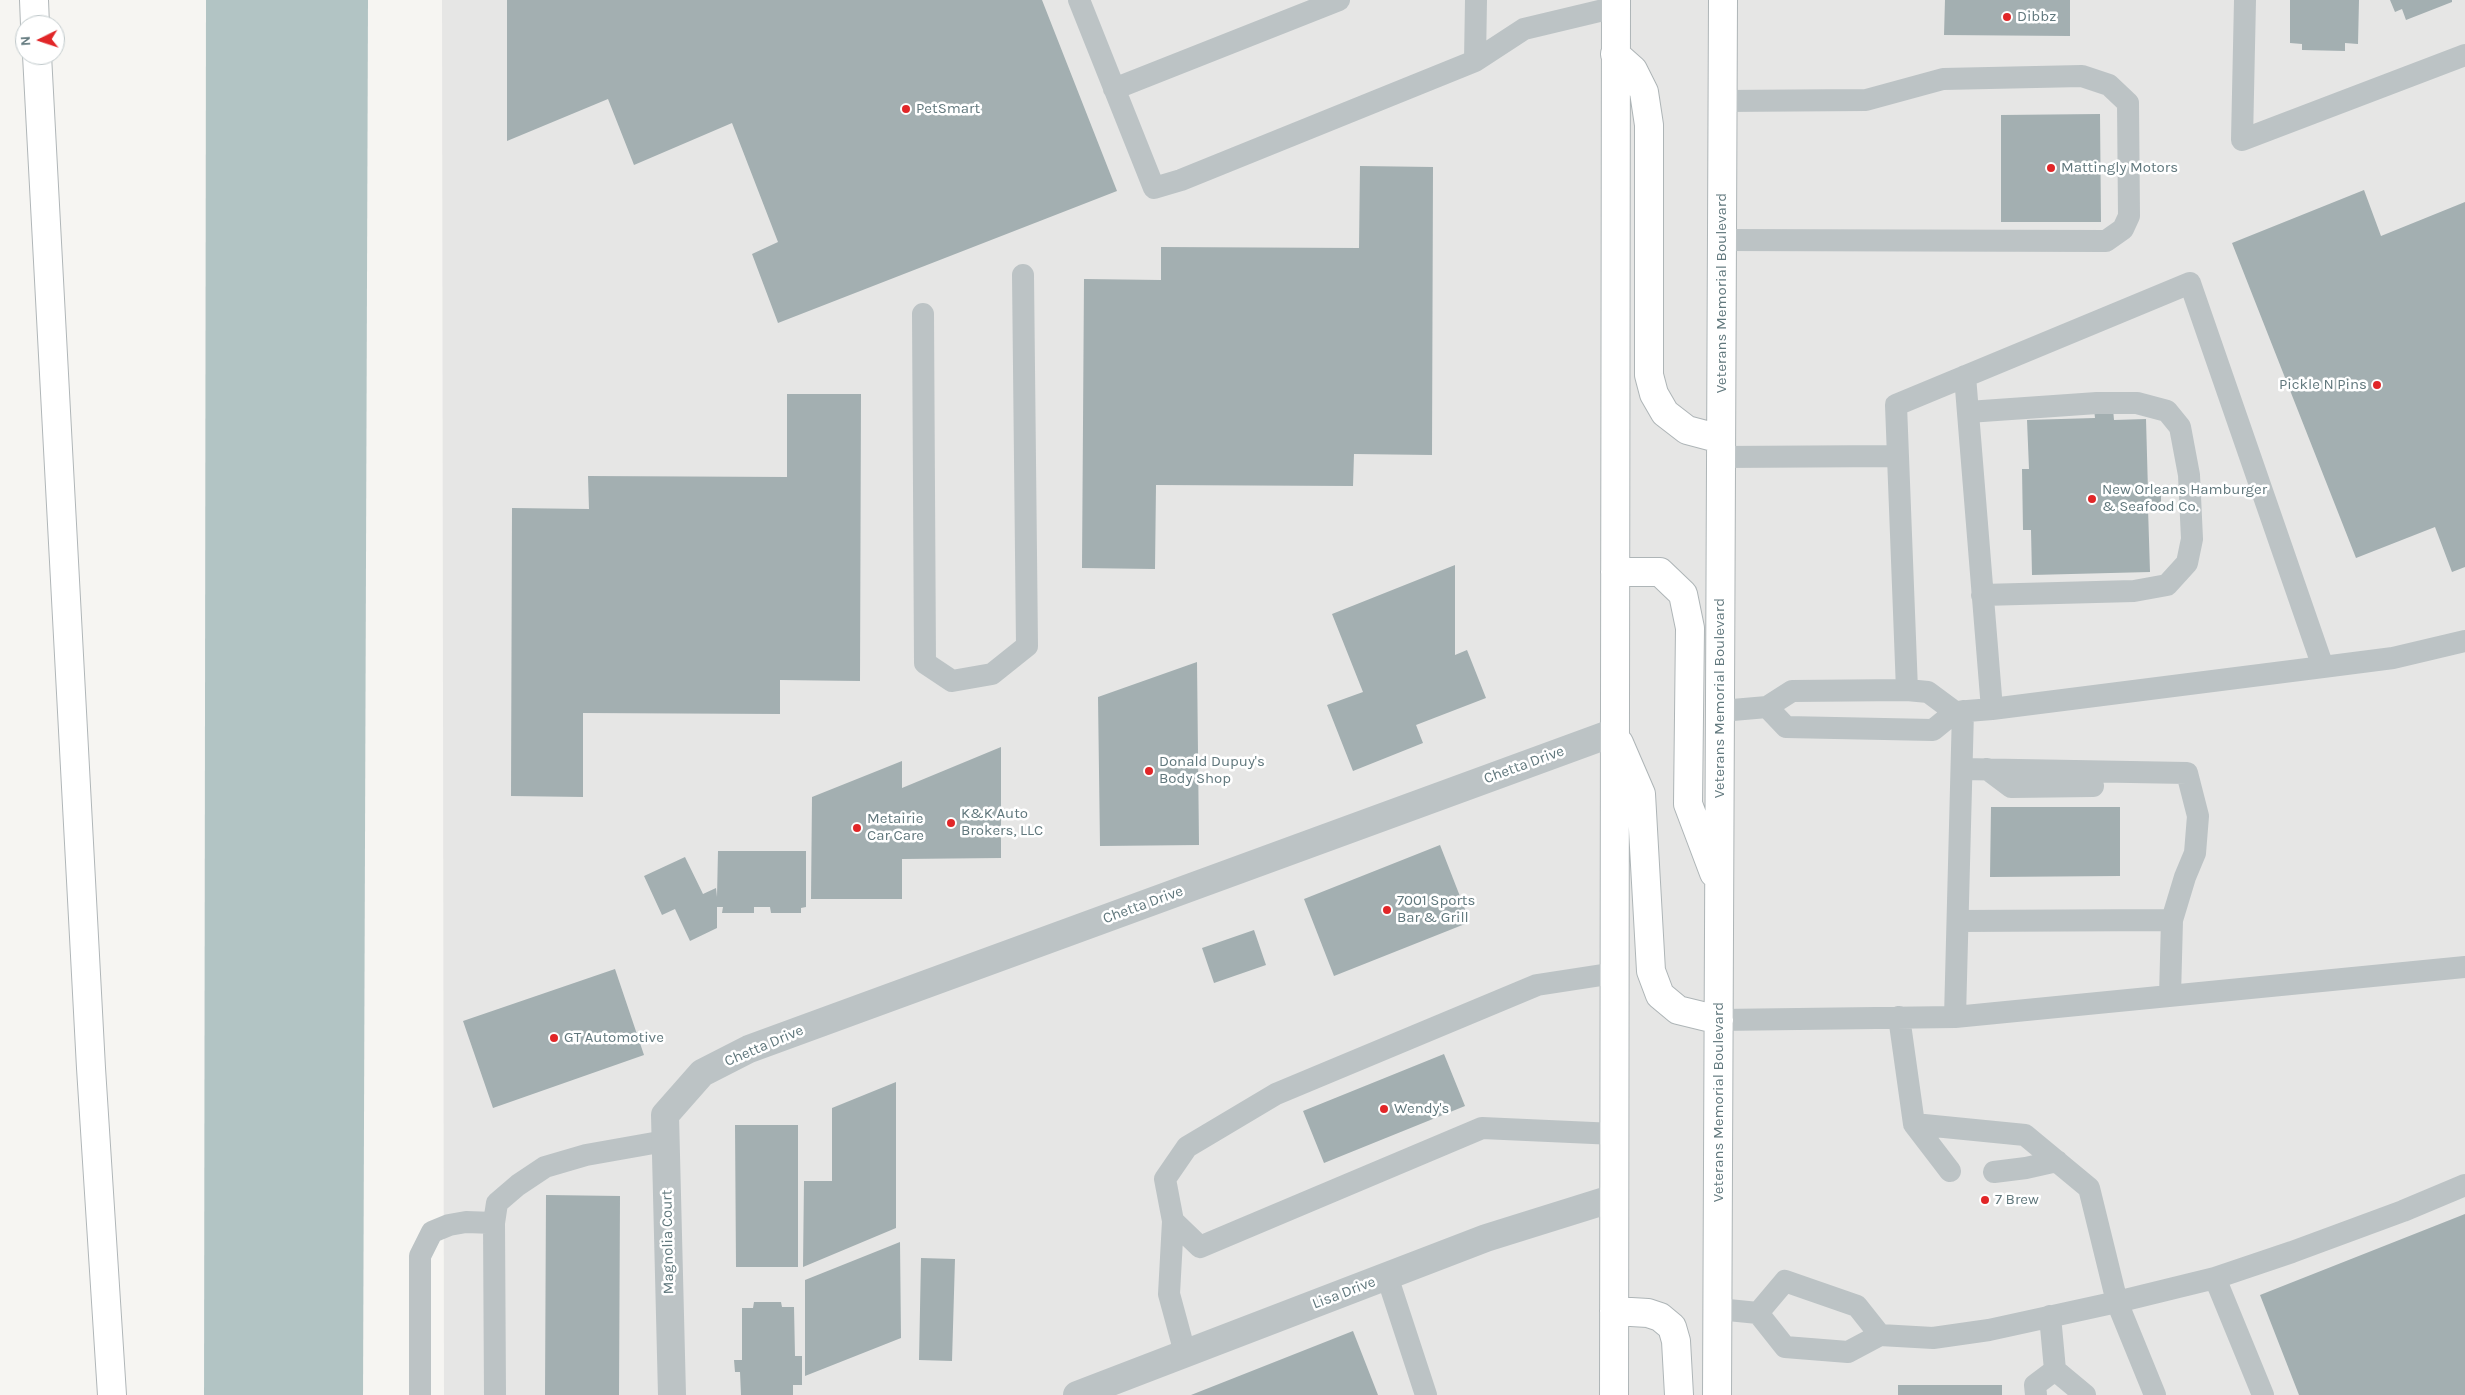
<!DOCTYPE html>
<html>
<head>
<meta charset="utf-8">
<style>
	body { margin:0 }
	#map { position:relative; width:2465px; height:1395px; overflow:hidden; background:#f6f5f2; font-family:Karla,sans-serif }
	canvas { display:block }
	.north { position:absolute; left:15px; top:15px; width:50px; height:50px; box-sizing:border-box; background:#fff; border:1px solid #c0c9cb; border-radius:50%; rotate:266deg; font-size:14px; font-weight:700; line-height:20px; text-align:center; color:#61787d }
	.north::after { content:''; display:block; margin:auto; width:18px; height:22px; background:#e12628; clip-path:polygon(50% 0,100% 100%,50% 72%,0 100%) }
</style>
</head>
<body>
<div id="map">
<canvas width="2465" height="1395"></canvas>
<div class="north">N</div>
</div>
<script>
const ctx = document.querySelector('canvas').getContext('2d');
ctx.lineJoin = 'round';
function fillPath(path, color) { ctx.fillStyle = color; ctx.fill(path, 'evenodd'); }
const shape = rows => new Path2D(rows.map(r => 'M' + r).join(''));
function trace(path, color, width, dash) { ctx.strokeStyle = color; ctx.lineWidth = width; ctx.lineCap = dash ? 'butt' : 'round'; ctx.setLineDash(dash || []); ctx.stroke(path); }
function drawText(font, color, halo, rows, align = 'center') {
  ctx.font = font + ' Karla,sans-serif'; ctx.lineWidth = 5; ctx.setLineDash([]); ctx.textBaseline = 'middle'; ctx.strokeStyle = halo; ctx.fillStyle = color; for (const [text, x, y, turn = 0] of rows) {
    ctx.save(); ctx.translate(x, y); ctx.rotate((+turn || 0) * Math.PI / 180); ctx.textAlign = isNaN(turn) ? turn : align; if (halo) ctx.strokeText(text, 0, 0); ctx.fillText(text, 0, 0); ctx.restore();
  }
}
const built = shape([
	[442,0,2465,0,2465,1395,444,1395]
]);
const water = shape([
	[206,0,368,0,363,1395,204,1395]
]);
const building = shape([
	[507,0,1042,0,1117,191,778,323,752,254,778,242,732,123,634,165,608,99,507,141],
	[1945,0,2070,0,2070,36,1944,35],
	[2290,0,2359,0,2358,44,2345,43,2345,51,2302,50,2302,44,2290,43],
	[2390,0,2452,0,2452,2,2406,20,2402,9,2395,12],
	[2100,114,2101,222,2001,222,2001,115],
	[1360,166,1433,167,1432,455,1354,454,1353,486,1156,485,1155,569,1082,568,1084,279,1161,280,1161,247,1359,248],
	[2364,190,2381,236,2465,202,2465,567,2452,572,2435,527,2356,558,2232,243],
	[787,394,861,394,860,681,780,680,780,714,583,713,583,797,511,796,512,508,589,509,588,476,787,477],
	[2094,409,2113,409,2114,420,2146,419,2148,491,2161,490,2161,507,2148,508,2150,572,2032,575,2031,530,2023,530,2022,469,2029,469,2027,420,2095,418],
	[1455,565,1455,655,1467,650,1486,698,1416,725,1423,743,1353,771,1327,705,1363,692,1332,614],
	[1197,662,1199,845,1100,846,1098,697],
	[1001,747,1001,858,902,859,902,899,811,899,812,797,902,761,902,788],
	[1991,807,2120,807,2120,876,1990,877],
	[1440,845,1470,922,1334,976,1304,899],
	[718,851,806,851,806,907,801,908,801,913,771,913,770,907,754,907,754,913,722,913,723,907,717,907,717,928,690,941,675,909,662,915,644,876,685,857,703,894,716,888,717,897],
	[1254,930,1266,965,1214,983,1202,948],
	[615,969,644,1055,493,1108,463,1021],
	[1444,1054,1465,1106,1324,1163,1303,1111],
	[896,1082,896,1228,803,1267,804,1181,832,1181,832,1108],
	[735,1125,798,1125,798,1267,736,1267],
	[546,1195,620,1196,619,1395,545,1395],
	[2465,1214,2465,1395,2299,1395,2260,1295],
	[900,1242,901,1338,805,1376,805,1280],
	[921,1258,955,1259,952,1361,919,1360],
	[754,1302,781,1302,782,1307,794,1307,795,1356,802,1356,802,1385,793,1385,793,1395,741,1395,740,1372,735,1372,734,1360,742,1360,742,1308,753,1308],
	[1353,1331,1378,1395,1191,1395],
	[1898,1385,2002,1385,2002,1395,1898,1395]
]);
const service = shape([
	[1079,0,1154,188,1181,180,1475,61,1524,29,1616,7],
	[2245,0,2242,140,2465,55],
	[1475,61,1476,0],
	[1114,89,1339,0],
	[1722,240,2106,241,2123,229,2129,216,2128,103,2109,85,2082,76,1943,79,1866,100,1723,101],
	[923,314,925,663,952,681,992,674,1027,646,1023,275],
	[1965,376,1992,709],
	[1968,412,2097,403,2137,403,2167,411,2180,427,2189,475,2192,539,2187,563,2167,585,2134,591,1982,595],
	[1721,457,1897,456],
	[1907,690,1896,405,2190,283,2323,667,2393,658,2465,641],
	[1721,711,1767,707,1792,691,1907,690,1928,692,1955,712,1933,730,1786,727,1767,707],
	[1955,712,1992,709,2323,667],
	[1962,769,2187,773,2198,816,2195,853,2185,877,2172,920],
	[1987,769,2011,787,2093,786],
	[1958,921,2172,920,2170,996],
	[1899,1017,1914,1124,2025,1135,2089,1188,2117,1302,2215,1278,2292,1252,2403,1211,2465,1185],
	[1955,1017,1963,711],
	[1719,1020,1955,1017,2465,967],
	[1914,1124,1950,1171],
	[1615,1134,1482,1128,1200,1247,1173,1221,1165,1179,1187,1147,1276,1094,1537,985,1615,973],
	[1994,1172,2026,1168,2057,1161],
	[1173,1221,1169,1294,1185,1353],
	[1387,1276,1426,1395],
	[2215,1278,2263,1395],
	[1718,1309,1758,1313],
	[2050,1316,2055,1370,2085,1395],
	[1880,1335,1857,1306,1785,1281,1758,1313,1785,1347,1848,1352,1880,1335,1933,1338,1989,1330,2117,1302,2155,1395],
	[420,1395,420,1256,432,1232,449,1225,466,1222,494,1223],
	[495,1395,494,1223,497,1203,518,1185,545,1167,586,1155,665,1141],
	[2036,1395,2035,1385,2055,1370]
]);
const minor = shape([
	[672,1395,665,1115,702,1073,749,1049,1615,732],
	[1077,1395,1486,1238,1614,1198]
]);
const primary = shape([
	[1615,54,1633,70,1644,92,1649,125,1649,375,1654,394,1665,413,1687,430,1721,439],
	[1615,572,1660,572,1683,594,1690,628,1688,804,1714,873],
	[1619,743,1641,794,1651,971,1660,995,1678,1010,1719,1020],
	[1614,1311,1648,1313,1660,1317,1672,1327,1676,1341,1679,1395],
	[1614,1395,1616,0],
	[1717,1395,1723,0]
]);
const motorway = shape([
	[34,0,35,25],
	[37,55,91,1068,112,1395]
]);
const markers = [
	[2007,17,5,"#e12628"],
	[906,109,5,"#e12628"],
	[2051,168,5,"#e12628"],
	[2377,385,5,"#e12628"],
	[2092,499,5,"#e12628"],
	[1149,771,5,"#e12628"],
	[951,823,5,"#e12628"],
	[857,828,5,"#e12628"],
	[1387,910,5,"#e12628"],
	[554,1038,5,"#e12628"],
	[1384,1109,5,"#e12628"],
	[1985,1200,5,"#e12628"]
];
const poiNames = [
	["Dibbz",2017,17],
	["PetSmart",916,109],
	["Mattingly Motors",2061,168],
	["Pickle N Pins",2367,385,"right"],
	["New Orleans Hamburger",2102,490],
	["& Seafood Co.",2102,507],
	["Donald Dupuy's",1159,762],
	["Body Shop",1159,779],
	["K&K Auto",961,814],
	["Brokers, LLC",961,831],
	["Metairie",867,819],
	["Car Care",867,836],
	["7001 Sports",1397,901],
	["Bar & Grill",1397,918],
	["GT Automotive",564,1038],
	["Wendy's",1394,1109],
	["7 Brew",1995,1200]
];
const streetNames = [
	["Veterans Memorial Boulevard",1722,293,-90],
	["Veterans Memorial Boulevard",1720,698,-90],
	["Chetta Drive",1524,765,-20],
	["Chetta Drive",1143,905,-20],
	["Chetta Drive",764,1046,-23],
	["Veterans Memorial Boulevard",1719,1102,-90],
	["Magnolia Court",668,1242,-91],
	["Lisa Drive",1344,1293,-21]
];
fillPath(built, '#e6e6e5');
fillPath(water, '#b2c4c4');
fillPath(building, '#a3afb1');
trace(primary, '#aeb5b7', 30);
trace(motorway, '#b0b6b8', 30);
trace(service, '#bcc3c5', 22);
trace(minor, '#bcc3c5', 28);
trace(primary, '#fff', 28);
trace(motorway, '#fff', 28);
for (const [x, y, r, color] of markers) { const dot = new Path2D(); dot.arc(x, y, r, 0, 2 * Math.PI); ctx.fillStyle = color; ctx.fill(dot); trace(dot, '#fff', 2); }
drawText('15px', '#61787d', '#fff', poiNames, 'left');
drawText('15px', '#61787d', '#fff', streetNames);
</script>
</body>
</html>
